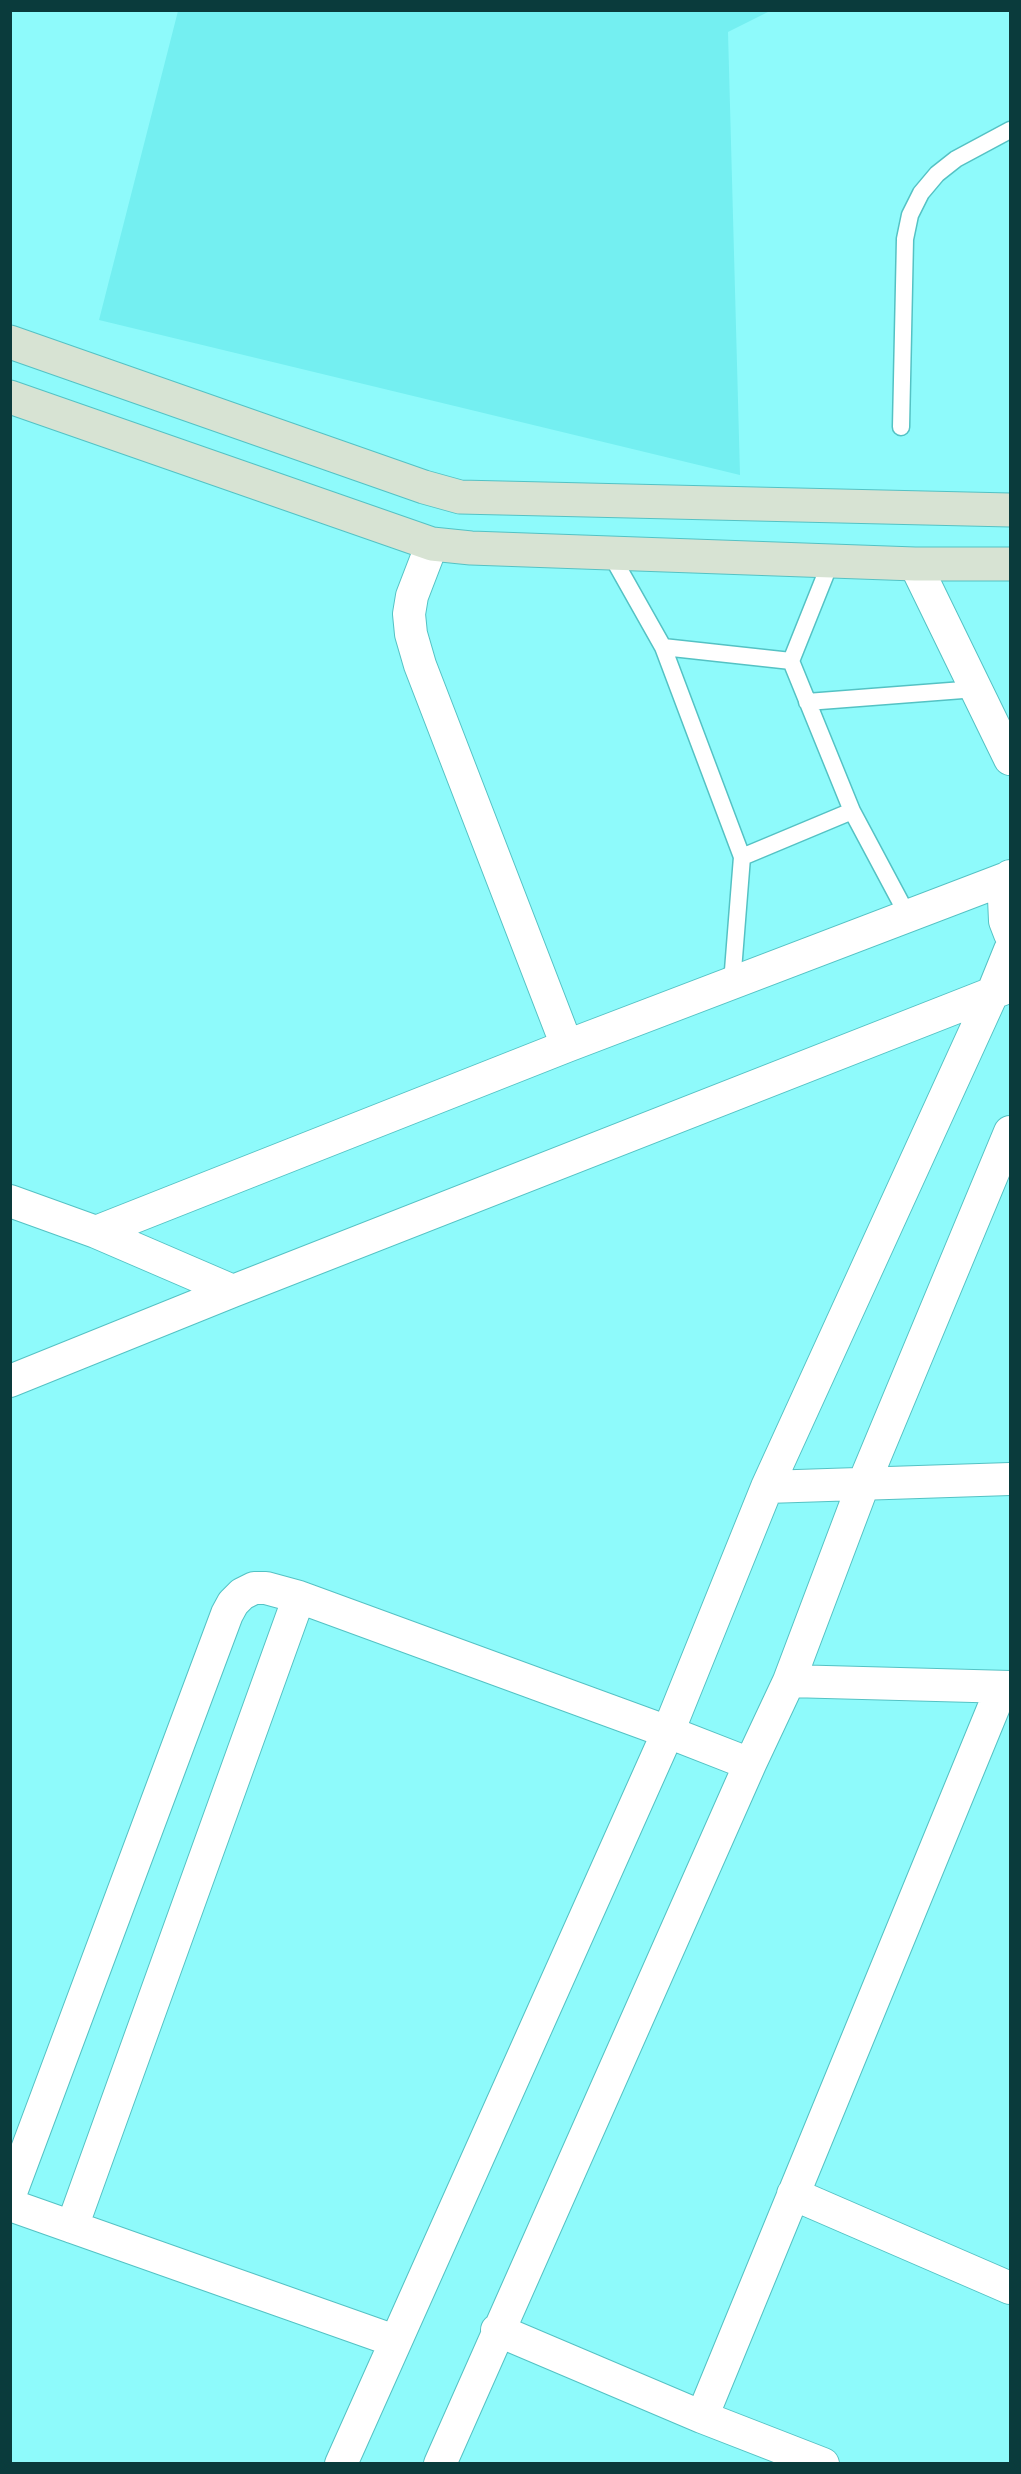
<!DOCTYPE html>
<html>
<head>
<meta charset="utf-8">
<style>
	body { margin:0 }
	#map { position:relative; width:1021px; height:2474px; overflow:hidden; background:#8efafb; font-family:Manrope,sans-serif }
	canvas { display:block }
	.frame { position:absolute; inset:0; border:12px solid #0a3b3c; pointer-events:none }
</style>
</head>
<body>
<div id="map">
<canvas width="1021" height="2474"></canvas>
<div class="frame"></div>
</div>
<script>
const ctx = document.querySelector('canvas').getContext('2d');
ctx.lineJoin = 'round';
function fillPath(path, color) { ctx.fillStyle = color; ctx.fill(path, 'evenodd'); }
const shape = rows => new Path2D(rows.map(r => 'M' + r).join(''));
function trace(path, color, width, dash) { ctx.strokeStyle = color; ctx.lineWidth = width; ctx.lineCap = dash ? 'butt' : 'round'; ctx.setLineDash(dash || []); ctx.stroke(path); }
const built = shape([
	[178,11,770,11,728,32,740,475,99,320]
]);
const lane = shape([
	[901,427,905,239,910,215,921,193,937,174,956,159,1010,130],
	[610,553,663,647,742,857,732,983],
	[831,561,791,661,852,811,908,916],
	[663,647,791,661],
	[807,702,976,689],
	[742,857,852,811]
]);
const street = shape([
	[432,544,412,596,409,614,411,634,420,665,567,1046],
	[915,564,1010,759],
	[1010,876,1004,898,1005,921,1010,934],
	[10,1201,96,1232,233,1291],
	[96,1232,567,1046,1010,877],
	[10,1381,233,1291,1003,989],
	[767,1487,1010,1479],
	[789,1681,1010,1687],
	[793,2194,1010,2288],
	[10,2195,227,1614,233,1603,242,1594,254,1588,266,1588,299,1597,668,1732,750,1764],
	[10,2205,395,2341],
	[72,2227,299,1597],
	[497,2330,702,2417,823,2464],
	[702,2417,1002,1687],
	[341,2464,668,1732,767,1487,993,992,1010,950],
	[440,2464,750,1764,789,1681,863,1485,1010,1132]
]);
const secondary = shape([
	[10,342,424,487,460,497,1010,510],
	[10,397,432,544,471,548,915,564,1010,564]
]);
fillPath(built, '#74eff1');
trace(lane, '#54c2c4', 19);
trace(street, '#54c2c4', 34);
trace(secondary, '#54c2c4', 35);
trace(lane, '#fff', 16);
trace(street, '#fff', 32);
trace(secondary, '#d7e3d3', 33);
</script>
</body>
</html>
